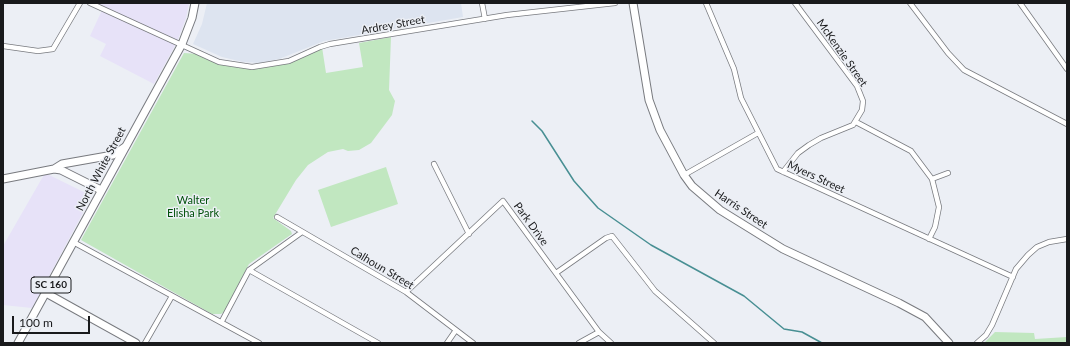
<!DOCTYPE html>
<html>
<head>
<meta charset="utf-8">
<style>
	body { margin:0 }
	#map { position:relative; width:1070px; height:346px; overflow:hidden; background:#eceff5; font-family:Lato,sans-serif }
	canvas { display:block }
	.frame { position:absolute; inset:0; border:4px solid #191a1c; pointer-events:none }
	.scale { position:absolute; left:12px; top:316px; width:78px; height:18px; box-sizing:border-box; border:2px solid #191a1c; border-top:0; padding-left:5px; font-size:12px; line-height:14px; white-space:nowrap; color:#191a1c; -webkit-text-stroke:3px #eceff5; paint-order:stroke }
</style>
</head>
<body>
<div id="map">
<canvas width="1070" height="346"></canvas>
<div class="frame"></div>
<div class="scale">100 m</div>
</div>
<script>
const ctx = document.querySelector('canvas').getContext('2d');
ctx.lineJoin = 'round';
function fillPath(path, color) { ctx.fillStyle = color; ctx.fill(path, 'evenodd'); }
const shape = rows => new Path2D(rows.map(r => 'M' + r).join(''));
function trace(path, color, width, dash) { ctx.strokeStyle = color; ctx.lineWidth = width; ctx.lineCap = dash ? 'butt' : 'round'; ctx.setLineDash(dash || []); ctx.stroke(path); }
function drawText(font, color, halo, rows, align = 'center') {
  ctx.font = font + ' Lato,sans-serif'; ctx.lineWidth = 3; ctx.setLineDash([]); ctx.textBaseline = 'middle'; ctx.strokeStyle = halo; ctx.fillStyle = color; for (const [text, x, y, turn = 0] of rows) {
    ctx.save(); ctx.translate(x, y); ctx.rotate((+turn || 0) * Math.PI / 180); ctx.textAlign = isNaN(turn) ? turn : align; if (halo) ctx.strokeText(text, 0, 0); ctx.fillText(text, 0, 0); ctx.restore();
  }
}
const commercial = shape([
	[93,3,189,3,186,18,177,42,154,84,100,56,106,44,90,36,103,8],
	[45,173,92,196,32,308,3,305,3,246]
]);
const built = shape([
	[207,3,461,3,463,17,324,41,279,59,260,63,243,62,222,57,193,44,202,24]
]);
const green = shape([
	[391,37,389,90,395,101,392,115,371,143,359,150,348,151,343,149,328,152,308,165,296,180,273,218,291,231,292,234,249,264,224,312,221,314,212,314,81,240,184,53,199,54,230,66,281,64,322,47,326,73,363,67,359,43],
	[386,167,398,204,331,227,318,190],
	[995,332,1034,333,1035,339,1067,337,1067,343,984,343]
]);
const stream = shape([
	[532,121,542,131,574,181,598,208,651,245,744,296,784,329,802,332,822,343]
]);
const street = shape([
	[90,3,219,62,252,67,289,61,320,47,330,44,507,15,615,3],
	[482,3,485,19],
	[706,3,734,69,741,98,777,169,1013,277],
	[910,3,948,53,964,70,1067,124],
	[1020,3,1067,69],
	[3,46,38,51,53,49,80,3],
	[856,122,911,151,932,179,939,207,935,227,929,239],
	[434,164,469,234],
	[783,172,798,153,809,145,821,138,853,125,862,110,863,101,857,86,795,3],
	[684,175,758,133],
	[932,179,948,173],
	[277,217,406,292,473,343],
	[75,243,259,343],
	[249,270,378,343],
	[556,273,606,238,612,236,655,291,714,343],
	[406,292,503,201,599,332,611,343],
	[222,321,249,270,302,232],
	[145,343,172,296],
	[447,343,456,330],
	[579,343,599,332],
	[977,343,986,335,992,325,1016,269,1028,255,1037,247,1049,242,1067,239]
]);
const secondary = shape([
	[633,3,649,100,660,130,684,175,692,186,720,210,783,249,899,303,925,317,949,343],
	[54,169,62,164,113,155,125,147],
	[3,179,54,169,61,170,101,190],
	[46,293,136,343]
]);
const primary = shape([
	[18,343,182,44,192,18,195,3]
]);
const shields = [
	[51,285,40]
];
const shieldNames = [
	["SC 160",51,285]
];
const streetNames = [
	["Ardrey Street",393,25,-10],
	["McKenzie Street",842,53,55],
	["North White Street",101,169,-62],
	["Myers Street",816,177,25],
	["Harris Street",741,209,34],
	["Park Drive",531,224,54],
	["Calhoun Street",382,268,31]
];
const parkNames = [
	["Walter",193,200],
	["Elisha Park",193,213]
];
fillPath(commercial, '#e7e2f8');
fillPath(built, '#dde4f0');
fillPath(green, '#c1e7c0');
trace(stream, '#488f93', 1.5);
trace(street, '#787a7f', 6);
trace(secondary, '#787a7f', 9);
trace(primary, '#787a7f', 9);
trace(street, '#fff', 4.5);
trace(secondary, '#fff', 7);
trace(primary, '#fff', 7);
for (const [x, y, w] of shields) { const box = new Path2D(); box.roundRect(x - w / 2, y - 8, w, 16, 3); ctx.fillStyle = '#eceff5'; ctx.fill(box); trace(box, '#191a1c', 1); }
drawText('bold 10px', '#191a1c', null, shieldNames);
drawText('11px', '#191a1c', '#eceff5', streetNames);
drawText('11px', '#00510a', '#eceff5', parkNames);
</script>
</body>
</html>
